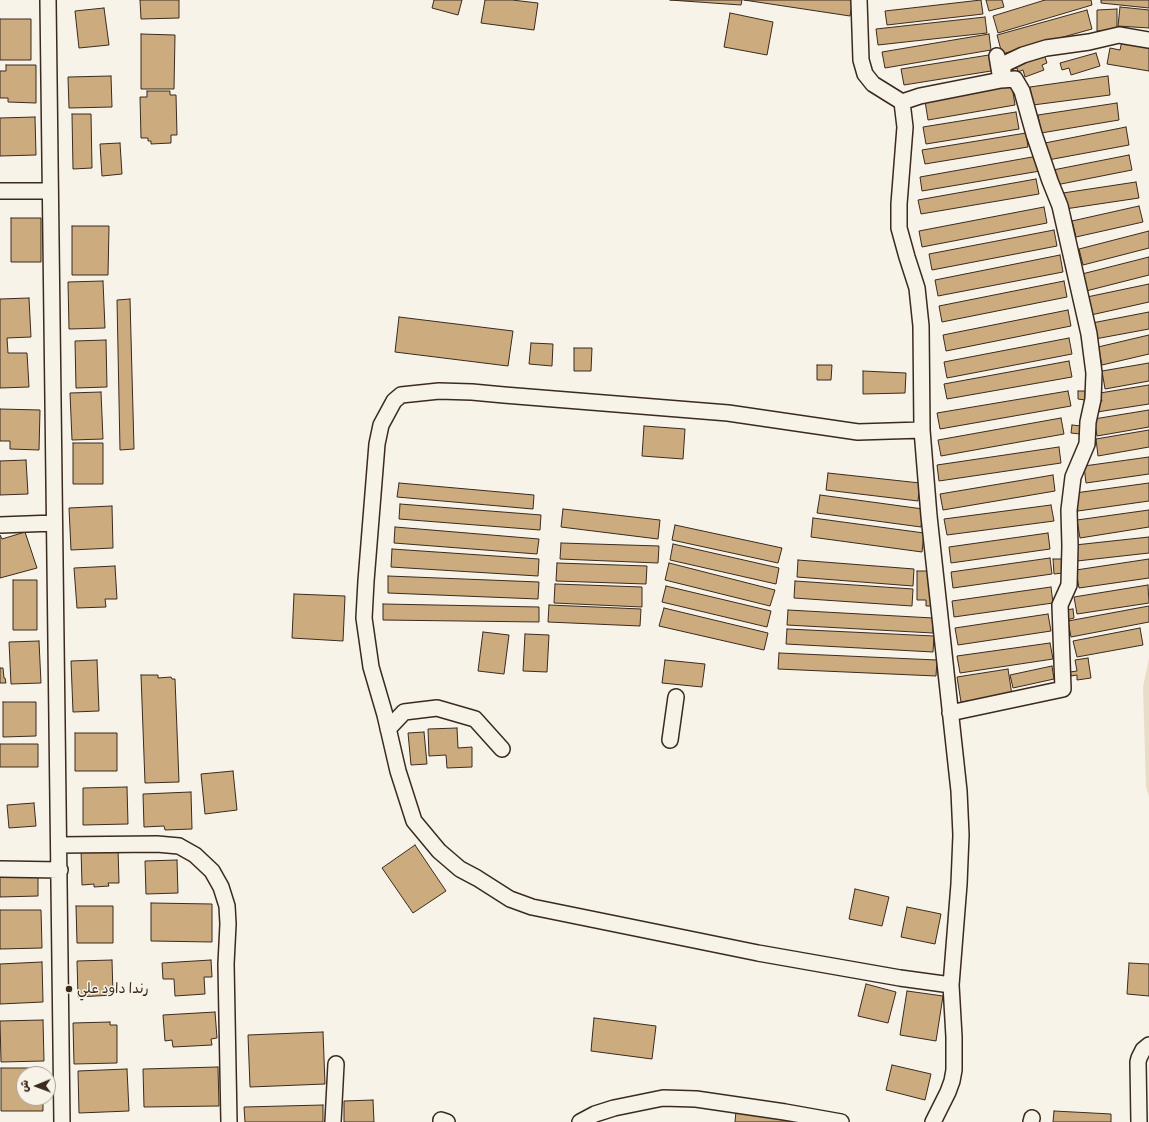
<!DOCTYPE html>
<html>
<head>
<meta charset="utf-8">
<style>
	body { margin:0 }
	#map { position:relative; width:1149px; height:1122px; overflow:hidden; background:#f7f3e8; font-family:Itim,"Playpen Sans Arabic",sans-serif }
	canvas { display:block }
	.north { position:absolute; left:16px; top:1066px; width:40px; height:40px; box-sizing:border-box; background:#f7f3e8; border:1px solid #aca397; border-radius:50%; rotate:269deg; font-size:11px; font-weight:700; line-height:16px; text-align:center; color:#3b2a1e }
	.north::after { content:''; display:block; margin:auto; width:14px; height:18px; background:#3b2a1e; clip-path:polygon(50% 0,100% 100%,50% 72%,0 100%) }
</style>
</head>
<body>
<div id="map">
<canvas width="1149" height="1122"></canvas>
<div class="north">ش</div>
</div>
<script>
const ctx = document.querySelector('canvas').getContext('2d');
ctx.lineJoin = 'round';
function fillPath(path, color) { ctx.fillStyle = color; ctx.fill(path, 'evenodd'); }
const shape = rows => new Path2D(rows.map(r => 'M' + r).join(''));
function trace(path, color, width, dash) { ctx.strokeStyle = color; ctx.lineWidth = width; ctx.lineCap = dash ? 'butt' : 'round'; ctx.setLineDash(dash || []); ctx.stroke(path); }
function drawText(font, color, halo, rows, align = 'center') {
  ctx.font = font + ' Itim,"Playpen Sans Arabic",sans-serif'; ctx.lineWidth = 3; ctx.setLineDash([]); ctx.textBaseline = 'middle'; ctx.strokeStyle = halo; ctx.fillStyle = color; for (const [text, x, y, turn = 0] of rows) {
    ctx.save(); ctx.translate(x, y); ctx.rotate((+turn || 0) * Math.PI / 180); ctx.textAlign = isNaN(turn) ? turn : align; if (halo) ctx.strokeText(text, 0, 0); ctx.fillText(text, 0, 0); ctx.restore();
  }
}
const built = shape([
	[1149,658,1149,797,1146,787,1143,687]
]);
const building = shape([
	[140,0,179,0,179,18,141,19,140,0],
	[434,0,462,0,458,15,432,8,434,0],
	[485,0,512,0,538,3,534,30,481,23,485,0],
	[670,0,742,0,741,5,670,0],
	[744,0,853,0,850,16,744,0],
	[981,0,983,14,887,25,885,11,981,0],
	[986,0,1002,0,1004,7,989,11,986,0],
	[1045,0,1091,0,1092,5,998,33,993,16,1045,0],
	[1101,0,1149,0,1149,8,1101,3,1101,0],
	[1120,7,1149,10,1149,28,1118,26,1120,7],
	[104,8,109,45,79,48,75,11,104,8],
	[1117,9,1117,30,1097,31,1097,10,1117,9],
	[1087,10,1092,29,1002,54,997,35,1087,10],
	[730,13,773,22,767,55,724,47,730,13],
	[985,17,987,33,878,45,876,29,985,17],
	[0,19,31,19,31,60,0,60,0,19],
	[141,34,175,35,174,89,141,89,141,34],
	[989,34,991,50,885,68,882,52,989,34],
	[1122,41,1149,46,1149,71,1107,64,1110,48,1120,50,1122,41],
	[1096,53,1100,66,1071,75,1069,68,1062,70,1060,63,1096,53],
	[1044,54,1047,63,1042,65,1044,70,1025,77,1023,70,1018,72,1017,68,1011,70,1010,65,1044,54],
	[989,55,991,71,904,85,901,69,989,55],
	[6,65,36,65,36,103,8,102,8,98,0,98,0,71,6,71,6,65],
	[111,76,112,107,69,108,68,77,111,76],
	[1108,76,1110,95,1033,105,1030,87,1108,76],
	[1012,86,1015,105,928,120,925,101,1012,86],
	[147,91,170,91,170,95,176,95,177,135,171,135,171,143,151,144,151,141,148,141,148,138,141,138,140,97,147,97,147,91],
	[1117,103,1119,120,1041,133,1038,115,1117,103],
	[1016,112,1019,129,926,144,923,127,1016,112],
	[72,114,91,114,92,168,73,169,72,114],
	[35,117,36,155,0,156,0,118,35,117],
	[1126,127,1129,145,1048,160,1045,143,1126,127],
	[1026,133,1028,147,925,164,922,150,1026,133],
	[120,143,122,174,102,176,100,144,120,143],
	[1129,155,1132,170,1056,185,1053,170,1129,155],
	[1038,156,1040,171,922,191,920,177,1038,156],
	[1036,179,1039,194,921,214,918,200,1036,179],
	[1136,182,1139,198,1065,209,1063,193,1136,182],
	[1139,206,1143,222,1076,237,1072,221,1139,206],
	[1044,207,1047,223,922,247,919,231,1044,207],
	[11,218,41,218,41,262,11,262,11,218],
	[72,226,109,226,108,275,72,275,72,226],
	[1054,230,1057,246,932,270,929,254,1054,230],
	[1149,231,1149,248,1083,265,1079,249,1149,231],
	[1060,255,1063,272,938,296,935,280,1060,255],
	[1149,257,1149,275,1086,291,1082,274,1149,257],
	[103,281,105,328,69,329,68,282,103,281],
	[1064,281,1067,297,942,322,939,306,1064,281],
	[1149,284,1149,302,1091,315,1087,297,1149,284],
	[29,298,31,337,7,338,8,353,27,353,29,387,0,388,0,299,29,298],
	[130,299,134,449,120,450,117,300,130,299],
	[1068,310,1071,326,946,351,943,335,1068,310],
	[1149,312,1149,329,1095,339,1092,323,1149,312],
	[399,317,513,331,508,366,395,352,399,317],
	[1149,335,1149,354,1102,365,1098,347,1149,335],
	[1069,338,1072,354,947,378,944,362,1069,338],
	[106,340,107,387,76,388,75,341,106,340],
	[531,343,553,344,552,366,529,364,531,343],
	[574,348,592,348,591,371,574,371,574,348],
	[1069,361,1072,377,947,399,944,384,1069,361],
	[1149,363,1149,381,1105,389,1102,371,1149,363],
	[817,365,832,365,831,380,817,380,817,365],
	[863,371,906,373,905,393,863,394,863,371],
	[1149,385,1149,404,1097,412,1096,402,1102,401,1100,393,1149,385],
	[1068,391,1071,406,940,429,937,413,1068,391],
	[1078,391,1085,391,1085,400,1078,399,1078,391],
	[101,392,103,439,72,440,70,393,101,392],
	[0,409,40,410,39,450,10,449,10,441,0,441,0,409],
	[1149,410,1149,427,1097,436,1094,419,1149,410],
	[1061,418,1064,434,941,456,938,440,1061,418],
	[1072,425,1081,426,1080,434,1071,433,1072,425],
	[644,426,685,429,683,459,642,456,644,426],
	[1149,430,1149,447,1098,456,1096,439,1149,430],
	[73,443,103,443,103,484,73,484,73,443],
	[1059,447,1061,463,939,481,937,465,1059,447],
	[1149,457,1149,474,1086,483,1084,466,1149,457],
	[26,460,28,494,0,495,0,461,26,460],
	[828,473,920,483,918,501,826,490,828,473],
	[1053,475,1055,491,943,510,940,494,1053,475],
	[399,483,534,495,533,509,397,497,399,483],
	[1149,483,1149,501,1078,511,1075,493,1149,483],
	[820,495,923,509,921,527,817,513,820,495],
	[400,504,541,515,540,530,399,519,400,504],
	[1051,505,1054,521,947,535,944,519,1051,505],
	[112,506,113,548,71,550,69,508,112,506],
	[563,509,660,520,658,539,561,527,563,509],
	[1149,510,1149,527,1080,538,1077,520,1149,510],
	[813,518,924,533,922,552,811,537,813,518],
	[675,525,782,548,778,563,672,540,675,525],
	[395,527,539,539,537,554,394,543,395,527],
	[25,532,37,568,0,578,0,535,2,539,25,532],
	[1048,533,1050,549,951,563,949,547,1048,533],
	[1149,537,1149,553,1077,561,1075,545,1149,537],
	[561,543,659,546,658,563,560,559,561,543],
	[673,544,779,568,776,584,670,560,673,544],
	[392,549,539,559,538,576,391,567,392,549],
	[1050,558,1052,574,953,588,951,572,1050,558],
	[1053,559,1062,559,1063,573,1054,574,1053,559],
	[1149,559,1149,578,1079,588,1076,570,1149,559],
	[798,560,914,569,913,586,797,577,798,560],
	[557,563,647,566,646,584,556,581,557,563],
	[669,563,775,590,770,606,665,580,669,563],
	[115,566,117,599,105,599,106,607,77,608,74,568,115,566],
	[917,571,931,571,931,606,926,606,926,600,917,600,917,571],
	[388,576,539,582,538,599,388,593,388,576],
	[13,580,37,580,37,630,13,630,13,580],
	[795,581,913,589,912,606,794,598,795,581],
	[555,584,642,587,642,607,554,603,555,584],
	[1148,585,1149,603,1077,614,1074,597,1148,585],
	[666,586,771,611,767,627,662,602,666,586],
	[1051,587,1053,603,954,617,952,601,1051,587],
	[294,594,345,596,343,641,292,638,294,594],
	[383,604,539,607,539,622,383,620,383,604],
	[549,605,641,609,640,626,548,622,549,605],
	[1149,606,1149,622,1071,637,1068,621,1149,606],
	[664,608,768,633,764,650,659,626,664,608],
	[1073,609,1074,618,1066,620,1065,610,1073,609],
	[788,610,933,618,933,633,787,625,788,610],
	[1048,614,1051,631,958,645,955,628,1048,614],
	[1140,628,1143,645,1077,657,1073,641,1140,628],
	[787,629,934,636,933,652,786,644,787,629],
	[483,632,509,635,504,674,478,671,483,632],
	[525,634,549,635,547,672,523,671,525,634],
	[39,641,41,683,11,684,9,642,39,641],
	[1050,643,1053,659,960,673,957,656,1050,643],
	[779,653,937,660,936,676,778,669,779,653],
	[1088,658,1091,678,1077,680,1077,675,1071,676,1070,672,1077,671,1075,660,1088,658],
	[97,660,99,711,73,712,71,661,97,660],
	[665,660,705,664,702,687,662,683,665,660],
	[1052,666,1054,679,1013,688,1010,675,1052,666],
	[0,668,3,668,4,678,5,678,6,683,0,683,0,668],
	[1008,669,1012,695,961,702,957,677,1008,669],
	[141,675,158,675,158,678,171,677,172,679,175,679,179,782,145,783,141,675],
	[3,702,36,702,36,736,3,737,3,702],
	[457,728,458,748,472,747,472,767,447,768,446,755,429,756,428,729,457,728],
	[424,732,427,764,411,765,408,733,424,732],
	[75,733,117,733,117,771,75,771,75,733],
	[0,744,38,744,38,767,0,767,0,744],
	[233,771,237,810,205,814,201,774,233,771],
	[127,787,128,824,83,825,83,788,127,787],
	[191,792,192,829,165,830,164,826,144,827,143,794,191,792],
	[34,803,36,826,9,828,7,805,34,803],
	[415,845,446,891,413,913,382,868,415,845],
	[81,848,118,848,119,883,108,883,109,886,94,887,94,884,82,885,81,848],
	[177,860,178,893,146,894,145,861,177,860],
	[38,870,38,896,0,897,0,871,38,870],
	[855,889,889,897,882,926,849,919,855,889],
	[151,903,212,904,212,942,151,941,151,903],
	[76,906,113,906,113,943,77,943,76,906],
	[907,907,941,914,935,944,901,937,907,907],
	[0,910,41,910,42,948,0,949,0,910],
	[112,960,113,995,78,997,77,961,112,960],
	[211,960,212,977,204,977,205,994,175,996,174,979,163,979,162,963,211,960],
	[42,962,43,1002,0,1004,0,964,42,962],
	[1129,963,1149,964,1149,996,1127,994,1129,963],
	[866,984,896,992,888,1023,858,1016,866,984],
	[907,991,943,996,936,1041,900,1035,907,991],
	[215,1012,217,1038,211,1039,212,1045,173,1047,172,1040,165,1041,163,1015,215,1012],
	[594,1018,656,1026,652,1059,591,1051,594,1018],
	[43,1020,44,1061,1,1062,0,1021,43,1020],
	[110,1022,110,1025,117,1025,117,1063,74,1064,73,1023,110,1022],
	[323,1032,325,1084,250,1087,248,1035,323,1032],
	[892,1065,931,1074,925,1100,886,1090,892,1065],
	[218,1067,219,1106,144,1107,143,1069,218,1067],
	[1,1068,43,1068,43,1074,24,1074,24,1098,43,1098,43,1111,1,1111,1,1068],
	[127,1069,129,1111,79,1113,78,1071,127,1069],
	[373,1100,374,1122,344,1122,344,1101,373,1100],
	[323,1105,323,1122,245,1122,244,1107,323,1105],
	[736,1111,795,1118,795,1122,735,1122,736,1111],
	[1054,1111,1111,1114,1111,1122,1053,1122,1054,1111]
]);
const minor = shape([
	[48,0,62,1122],
	[859,0,861,60,865,74,873,84,902,102,905,127,899,204,899,228,907,257,917,288,921,326,922,430,929,516,959,791,961,835,959,884,951,985,954,1037,954,1070,952,1081,948,1092,933,1122],
	[902,102,920,96,1001,80,997,56],
	[0,191,50,191],
	[922,430,858,432,728,413,504,395,472,392,439,391,401,395,394,401,381,425,377,444,366,581,364,618,371,667,385,715,398,771,414,821,439,851,460,869,477,878,510,899,532,907,758,953,900,978,951,985],
	[0,525,54,523],
	[950,713,1063,689,1060,605,1069,585,1070,546,1069,510,1073,477,1087,444,1088,422,1093,399,1094,373,1089,334,1060,206,1050,181,1034,134,1022,91,1015,79,1001,80,1004,64,1023,55,1046,48,1089,42,1119,35,1149,40],
	[388,729,404,712,437,708,475,719,502,749],
	[670,740,676,697],
	[59,845,157,844,179,846,195,855,212,871,221,887,227,906,228,924,226,964,229,1122],
	[0,869,60,870],
	[333,1122,336,1064],
	[441,1122,441,1120,447,1122],
	[580,1122,595,1114,614,1108,663,1098,696,1099,785,1112,841,1122],
	[1031,1122,1032,1118],
	[1139,1122,1138,1062,1139,1058,1143,1050,1149,1045]
]);
const markers = [
	[69,989,4,"#3b2a1e"]
];
const poiNames = [
	["رندا داود علي",77,989]
];
fillPath(built, '#eaddc8');
fillPath(building, '#ccab7f');
trace(building, '#3b2a1e', 1);
trace(minor, '#3b2a1e', 18);
trace(minor, '#f7f3e8', 15);
for (const [x, y, r, color] of markers) { const dot = new Path2D(); dot.arc(x, y, r, 0, 2 * Math.PI); ctx.fillStyle = color; ctx.fill(dot); trace(dot, '#f7f3e8', 1.5); }
drawText('14px', '#3b2a1e', '#f7f3e8', poiNames, 'left');
</script>
</body>
</html>
